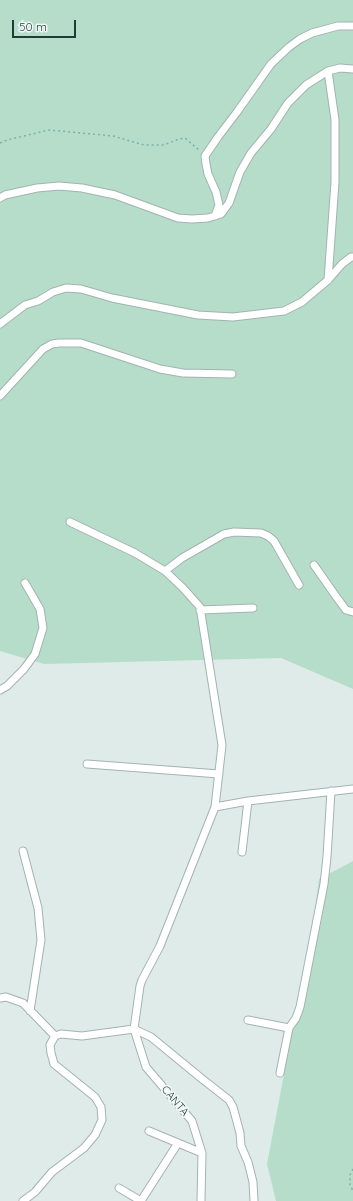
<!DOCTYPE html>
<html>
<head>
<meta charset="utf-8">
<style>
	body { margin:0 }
	#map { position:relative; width:353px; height:1201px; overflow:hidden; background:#dfebe8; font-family:Quicksand,sans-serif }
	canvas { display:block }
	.scale { position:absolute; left:12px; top:20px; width:64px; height:18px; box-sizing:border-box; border:2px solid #1f3b3a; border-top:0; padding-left:5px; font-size:12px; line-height:14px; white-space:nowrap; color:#1f3b3a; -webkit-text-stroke:3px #eff7f5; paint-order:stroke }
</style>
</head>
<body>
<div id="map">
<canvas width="353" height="1201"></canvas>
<div class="scale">50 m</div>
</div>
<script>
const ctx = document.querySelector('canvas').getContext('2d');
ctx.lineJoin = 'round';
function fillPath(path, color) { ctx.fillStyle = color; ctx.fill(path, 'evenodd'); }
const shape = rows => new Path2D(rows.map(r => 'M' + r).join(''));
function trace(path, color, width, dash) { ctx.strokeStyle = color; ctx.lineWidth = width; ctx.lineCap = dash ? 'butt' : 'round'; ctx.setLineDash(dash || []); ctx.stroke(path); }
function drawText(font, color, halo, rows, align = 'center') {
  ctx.font = font + ' Quicksand,sans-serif'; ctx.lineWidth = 3.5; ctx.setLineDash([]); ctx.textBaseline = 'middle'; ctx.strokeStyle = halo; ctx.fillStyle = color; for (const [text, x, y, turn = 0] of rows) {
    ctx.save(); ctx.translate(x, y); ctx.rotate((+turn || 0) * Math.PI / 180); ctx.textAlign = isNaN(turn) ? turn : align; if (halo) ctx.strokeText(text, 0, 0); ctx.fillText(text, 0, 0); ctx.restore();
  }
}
const green = shape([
	[0,0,353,0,353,689,281,658,44,664,0,651],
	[353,861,353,1201,276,1201,267,1164,314,916,319,879]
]);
const path = shape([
	[0,143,7,140,49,130,113,136,144,145,164,145,179,139,185,138,199,150],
	[353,1169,350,1175,350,1185,353,1191]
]);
const street = shape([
	[0,198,5,195,37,188,59,186,82,188,115,195,178,218,192,219,208,218,221,214,229,203,240,172,251,153,271,129,288,103,306,85,328,71,340,68,353,69],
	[215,216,219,205,216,192,208,174,206,164,205,156,218,137,237,112,271,64,289,47,300,39,312,33,338,26,353,26],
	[328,280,335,182,335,120,328,71],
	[0,324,25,305,38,301,53,292,66,288,81,289,112,298,198,315,233,317,284,311,302,302,328,280,342,264,351,257,353,257],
	[0,396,43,349,52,344,59,343,81,343,160,369,183,373,232,374],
	[70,522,135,553,165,571,183,588,200,607,222,745,215,807,160,946,142,980,140,986,134,1029,146,1067,192,1121,202,1153,201,1201],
	[314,565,335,595,346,610,353,612],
	[165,571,182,558,224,534,234,532,261,533,268,536,274,541,299,585],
	[200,610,253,608],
	[0,690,7,686,24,669,35,654,43,628,40,609,25,583],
	[87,764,219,774],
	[215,807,248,801,353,789],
	[23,851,38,908,41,940,30,1011],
	[242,852,248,801],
	[0,998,6,997,23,1003,55,1036],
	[248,1020,289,1028],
	[280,1073,289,1028,296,1018,300,1007,324,884,327,857,331,791],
	[149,1131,202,1153],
	[119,1188,141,1201],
	[23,1201,35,1192,52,1172,84,1148,95,1135,102,1120,101,1107,95,1097,54,1064,51,1053,50,1045,55,1036,61,1034,82,1036,134,1029,151,1037,201,1078,229,1100,233,1107,240,1133,241,1146,248,1162,253,1182,254,1201],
	[141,1201,178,1143]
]);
const streetNames = [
	["CANTA",175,1101,50]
];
fillPath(green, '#b6ddca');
trace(street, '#a2b3b0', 9);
trace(path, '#7eb0ab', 1.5, [2, 3]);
trace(street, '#fff', 7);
drawText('11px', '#1f3b3a', '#eff7f5', streetNames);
</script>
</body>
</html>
